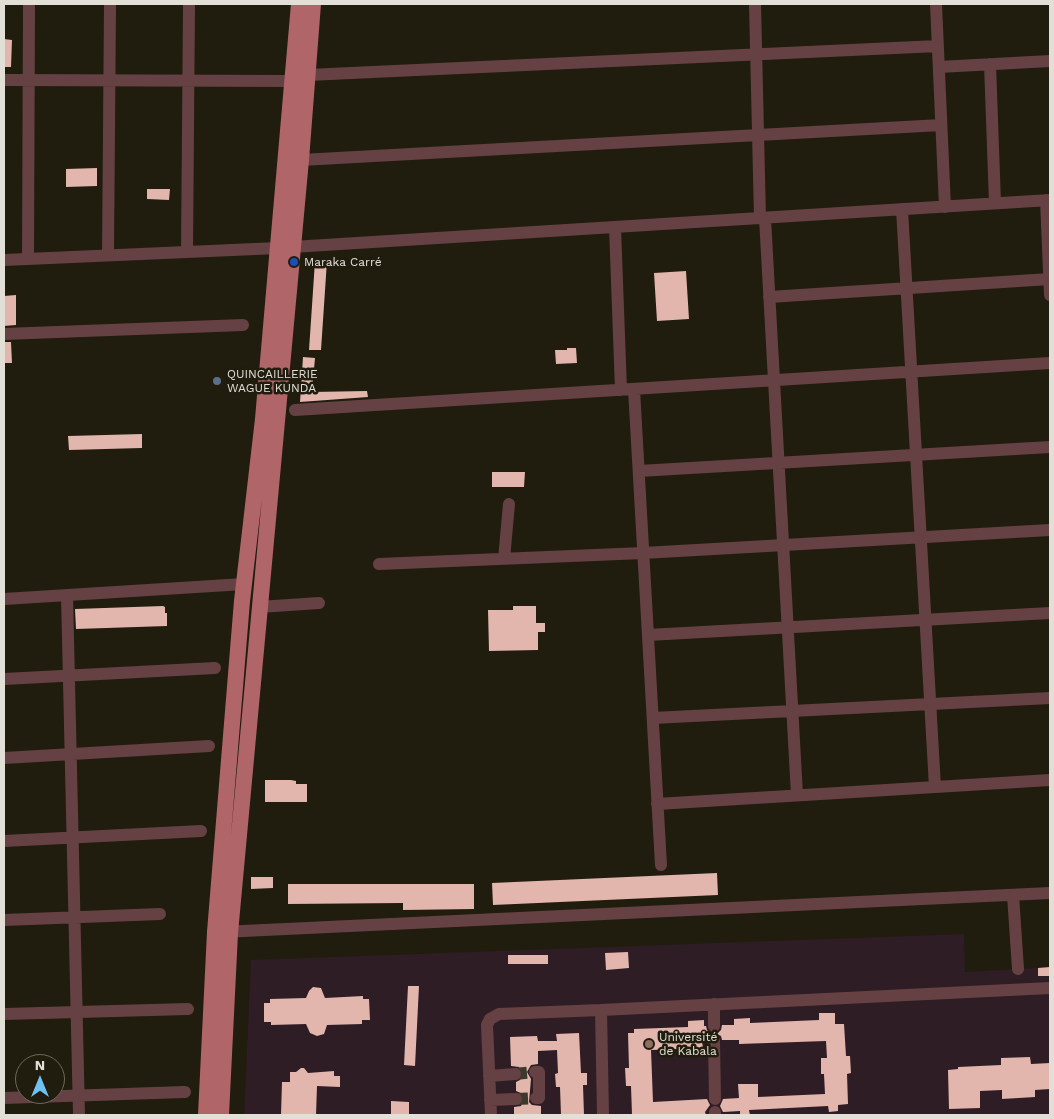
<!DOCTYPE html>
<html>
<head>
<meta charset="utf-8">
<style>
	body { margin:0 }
	#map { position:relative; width:1054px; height:1119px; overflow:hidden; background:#201c0e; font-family:"Work Sans",sans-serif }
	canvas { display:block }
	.frame { position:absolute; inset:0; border:5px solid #e1dfd6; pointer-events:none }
	.north { position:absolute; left:15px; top:1054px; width:50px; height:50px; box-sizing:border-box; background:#201c0e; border:1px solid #6d6a5e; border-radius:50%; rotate:0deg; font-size:14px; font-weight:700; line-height:20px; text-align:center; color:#e1dfd6 }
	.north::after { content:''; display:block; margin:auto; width:18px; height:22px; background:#6ec2f3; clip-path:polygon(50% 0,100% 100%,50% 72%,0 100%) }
</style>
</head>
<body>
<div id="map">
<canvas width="1054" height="1119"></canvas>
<div class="frame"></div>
<div class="north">N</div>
</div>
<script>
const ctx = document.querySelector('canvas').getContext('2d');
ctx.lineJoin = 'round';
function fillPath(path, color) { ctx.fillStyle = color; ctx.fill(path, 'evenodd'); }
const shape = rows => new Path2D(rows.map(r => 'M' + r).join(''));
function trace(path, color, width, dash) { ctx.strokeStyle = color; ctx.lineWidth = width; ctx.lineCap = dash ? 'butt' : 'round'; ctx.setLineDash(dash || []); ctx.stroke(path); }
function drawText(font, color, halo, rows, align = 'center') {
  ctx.font = font + ' "Work Sans",sans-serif'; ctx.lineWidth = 5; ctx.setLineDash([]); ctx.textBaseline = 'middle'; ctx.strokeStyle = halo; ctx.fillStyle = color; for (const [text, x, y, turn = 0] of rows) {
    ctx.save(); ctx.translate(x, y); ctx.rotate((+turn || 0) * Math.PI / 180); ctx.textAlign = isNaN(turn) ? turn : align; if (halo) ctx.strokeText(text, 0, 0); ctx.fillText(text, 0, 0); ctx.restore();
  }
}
const education = shape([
	[964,934,965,972,1050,967,1050,1115,244,1115,251,960]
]);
const building = shape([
	[4,39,12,40,11,67,4,67],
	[97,168,97,186,66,187,66,169],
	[147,189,170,189,169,200,147,199],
	[315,261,327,261,321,350,309,350],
	[686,271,689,319,657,321,654,273],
	[16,295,16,325,4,326,4,296],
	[4,342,11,342,12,363,4,363],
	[567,348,576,348,577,363,556,364,555,350,567,350],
	[303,357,315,358,312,392,367,391,368,397,300,402],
	[142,434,142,448,69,450,68,436],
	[492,472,525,472,524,487,492,487],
	[163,606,165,607,165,613,167,613,167,626,76,629,75,609],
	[513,606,536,606,536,623,545,623,545,632,538,632,538,650,489,651,488,610,513,610],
	[265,780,291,780,296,781,296,784,307,784,307,802,265,802],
	[717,873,718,895,493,905,492,883],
	[251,877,273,877,273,888,251,889],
	[288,884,474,884,474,909,403,910,403,903,288,904],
	[628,952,629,968,606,970,605,953],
	[508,955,548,955,548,964,508,964],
	[1050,967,1050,976,1038,976,1038,968],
	[408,986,419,986,415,1066,404,1065],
	[313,987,321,988,325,998,363,996,363,999,369,999,370,1020,362,1020,362,1024,327,1025,324,1034,317,1036,310,1033,306,1024,271,1025,271,1022,264,1022,264,1003,270,1003,270,999,306,998,309,991],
	[819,1013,835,1013,835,1024,844,1024,846,1056,850,1056,851,1073,847,1074,848,1104,838,1105,838,1111,829,1112,828,1106,749,1110,750,1115,740,1115,740,1111,723,1112,720,1106,723,1099,739,1098,738,1084,758,1084,758,1097,825,1094,824,1074,821,1074,821,1058,827,1058,826,1041,739,1044,739,1040,722,1040,721,1036,717,1034,721,1030,722,1025,734,1025,734,1019,750,1018,750,1023,819,1020],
	[704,1020,704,1026,706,1026,707,1030,711,1034,707,1037,706,1041,702,1041,703,1048,651,1050,653,1102,707,1099,710,1105,705,1112,706,1115,632,1115,631,1086,626,1086,625,1068,629,1068,628,1033,634,1033,634,1029,688,1027,688,1021],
	[579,1033,581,1073,587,1073,587,1085,583,1085,584,1115,561,1115,560,1087,556,1087,555,1074,558,1073,557,1050,538,1051,538,1064,531,1065,527,1072,531,1079,529,1102,532,1105,541,1106,541,1115,514,1115,514,1107,521,1106,524,1099,523,1094,516,1091,516,1082,520,1080,523,1074,519,1067,511,1066,510,1037,537,1036,538,1041,557,1041,556,1034],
	[1030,1057,1031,1064,1050,1063,1050,1089,1035,1090,1035,1097,1002,1099,1002,1090,980,1091,980,1108,949,1109,948,1070,958,1069,958,1067,1001,1065,1001,1058],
	[301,1068,304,1068,308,1073,334,1071,334,1076,340,1076,340,1087,317,1086,316,1115,281,1115,282,1082,290,1082,290,1072,296,1072],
	[391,1101,409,1102,409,1115,391,1115]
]);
const minorTunnel = shape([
	[515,1074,535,1072],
	[516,1099,536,1098]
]);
const minor = shape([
	[755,4,760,218],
	[936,4,945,207],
	[990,64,995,203],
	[939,67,1050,61],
	[308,75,938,46],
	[4,80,293,81],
	[301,160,941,125],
	[1046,200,1050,295],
	[902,209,935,787],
	[765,218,797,795],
	[615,227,621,390],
	[292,247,1050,200],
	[187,252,189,4],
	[108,255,110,4],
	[28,259,29,4],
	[4,260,278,248],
	[769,297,1050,279],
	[4,334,243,325],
	[634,389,661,865],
	[295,410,1050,363],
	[639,471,1050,447],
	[504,559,509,504],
	[379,564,643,553,1050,530],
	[67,595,79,1115],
	[4,599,244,584],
	[259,607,319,603],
	[648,635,1050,613],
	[4,679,215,668],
	[653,718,1050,698],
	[4,758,209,746],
	[657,804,1050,780],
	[4,841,201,831],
	[1013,895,1018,969],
	[4,920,160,914],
	[222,932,1050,893],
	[714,1004,714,1026],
	[4,1014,188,1009],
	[714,1041,715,1099],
	[535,1072,539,1072,539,1098,536,1098],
	[489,1076,515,1074],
	[4,1098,185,1092],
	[490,1100,516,1099],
	[715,1112,715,1115],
	[491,1115,487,1025,490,1019,499,1014,601,1010],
	[603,1115,601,1010,1050,988]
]);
const major = shape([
	[206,1115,215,932,242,601,263,419,299,4],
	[221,1115,230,933,301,160,313,4]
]);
const markers = [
	[294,262,5,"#1a4fb4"],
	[217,381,5,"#5c6f8a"],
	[649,1044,5,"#8d6e63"]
];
const poiNames = [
	["Maraka Carré",304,262],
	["QUINCAILLERIE",227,374],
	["WAGUE KUNDA",227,388],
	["Université",659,1037],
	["de Kabala",659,1051]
];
fillPath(education, '#2e1d24');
fillPath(building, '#e2b5ad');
trace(minorTunnel, '#3d392c', 12, [12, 6]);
trace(minor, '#664143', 12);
trace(major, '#b06569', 16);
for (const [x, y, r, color] of markers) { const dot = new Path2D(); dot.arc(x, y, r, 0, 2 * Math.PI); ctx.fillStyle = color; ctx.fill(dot); trace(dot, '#201c0e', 2); }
drawText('12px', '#e1dfd6', '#201c0e', poiNames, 'left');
</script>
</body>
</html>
